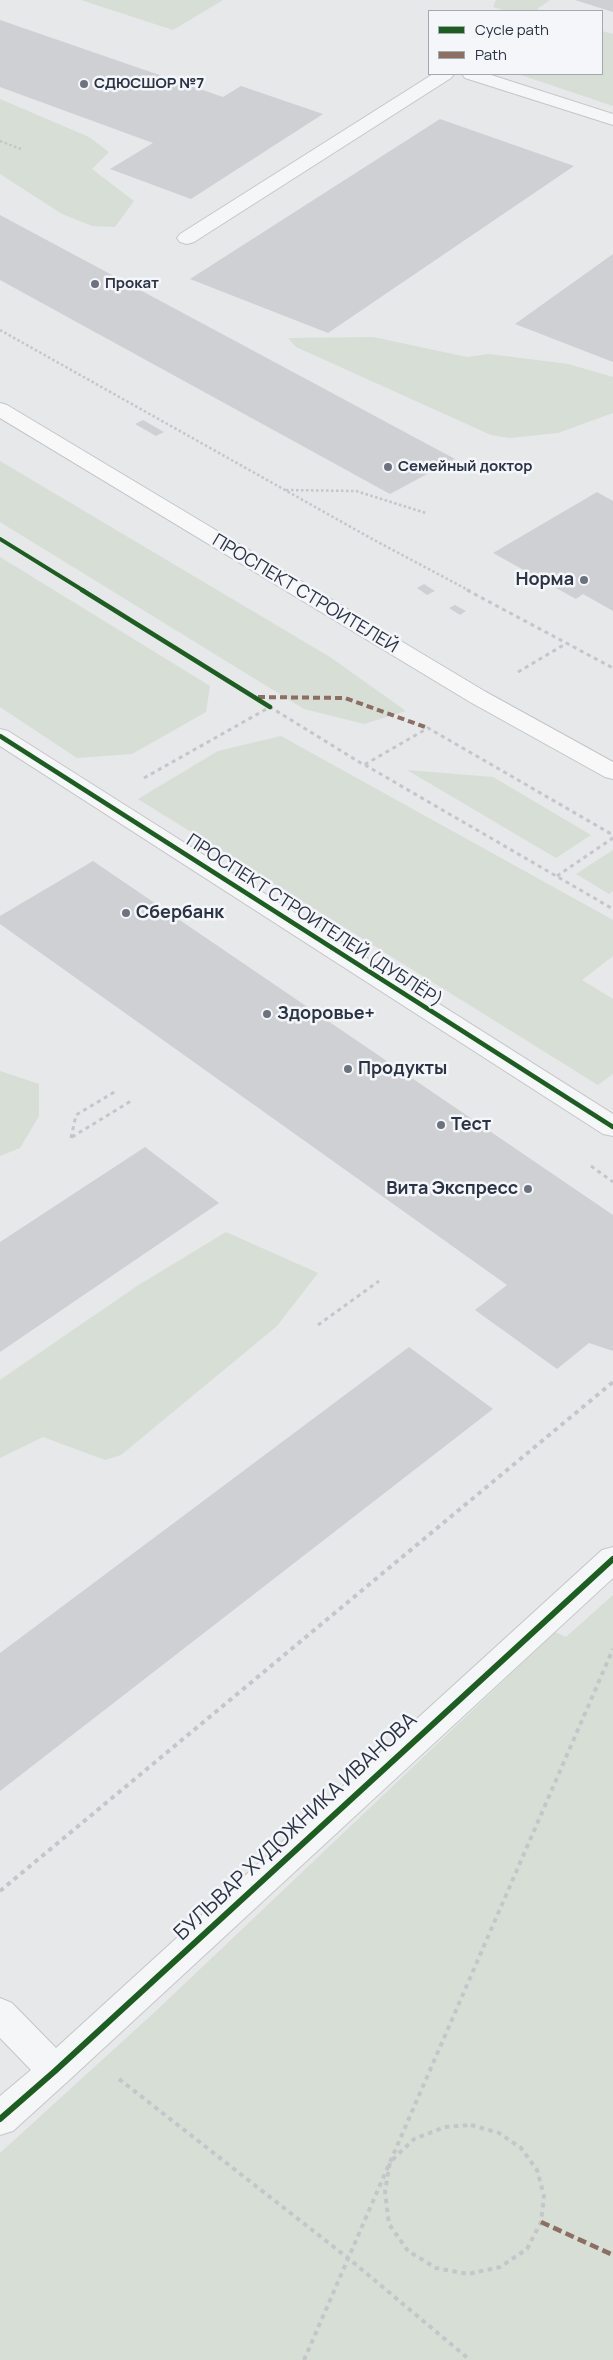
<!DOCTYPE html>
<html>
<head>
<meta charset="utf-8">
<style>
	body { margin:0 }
	#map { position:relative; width:613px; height:2360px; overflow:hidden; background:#e6e8ea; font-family:Manrope,sans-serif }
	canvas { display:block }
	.legend { position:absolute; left:428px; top:10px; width:175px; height:65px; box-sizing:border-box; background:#f4f6f9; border:1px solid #a4a8b1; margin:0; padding:6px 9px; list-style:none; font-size:15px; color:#2b3445 }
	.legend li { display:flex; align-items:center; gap:10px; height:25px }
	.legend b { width:25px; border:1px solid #a4a8b1 }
</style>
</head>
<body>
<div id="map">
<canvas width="613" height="2360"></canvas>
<ul class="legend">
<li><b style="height:6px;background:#1b5e20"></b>Cycle path</li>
<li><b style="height:6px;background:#8d6e63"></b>Path</li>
</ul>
</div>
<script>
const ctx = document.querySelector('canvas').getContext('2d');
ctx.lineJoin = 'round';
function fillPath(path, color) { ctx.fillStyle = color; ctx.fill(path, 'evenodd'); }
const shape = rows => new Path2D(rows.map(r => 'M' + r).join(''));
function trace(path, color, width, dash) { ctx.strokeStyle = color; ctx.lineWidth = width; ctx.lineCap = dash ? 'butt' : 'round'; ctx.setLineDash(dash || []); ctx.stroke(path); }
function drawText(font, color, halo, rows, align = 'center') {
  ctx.font = font + ' Manrope,sans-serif'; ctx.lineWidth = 5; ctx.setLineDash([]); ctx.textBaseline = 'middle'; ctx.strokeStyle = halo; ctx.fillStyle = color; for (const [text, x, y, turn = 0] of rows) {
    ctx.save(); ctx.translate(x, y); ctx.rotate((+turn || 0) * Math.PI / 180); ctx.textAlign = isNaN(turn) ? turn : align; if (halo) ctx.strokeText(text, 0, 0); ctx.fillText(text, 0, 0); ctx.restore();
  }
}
const green = shape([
	[81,0,223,0,173,30],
	[496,0,550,0,537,9,541,11,506,11,493,7],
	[602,31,613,34,613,106,518,74,602,74],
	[0,99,89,137,109,152,92,169,134,201,115,227,92,226,62,214,0,174],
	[373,337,467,357,489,354,568,364,613,377,613,413,558,433,509,438,491,435,296,347,288,338],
	[0,461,330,657,406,711,364,724,304,709,0,522],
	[0,557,210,686,206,712,132,754,77,758,0,707],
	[281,736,613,920,613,956,582,980,613,999,613,1074,598,1085,138,799,218,751],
	[407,770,493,777,591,835,556,858],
	[613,850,613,891,609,894,576,874],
	[0,1071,39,1084,39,1116,20,1148,0,1156],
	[226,1232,318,1273,277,1326,121,1455,105,1460,43,1437,0,1458,0,1380,137,1286],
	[613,1595,613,2360,0,2360,0,2153,157,2010,555,1632,566,1637]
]);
const building = shape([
	[576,0,613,0,613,12,575,0],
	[0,20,223,97,241,86,323,114,191,199,110,169,153,143,0,87],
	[440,119,574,166,328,333,190,279],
	[0,215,239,343,455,459,390,494,0,280],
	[613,254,613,362,515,324],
	[143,420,164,432,156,436,135,424],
	[597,492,613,501,613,611,583,594,576,599,493,553],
	[424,584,435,591,427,595,417,588],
	[455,605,466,611,460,615,449,608],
	[93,861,613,1215,613,1351,589,1343,557,1369,475,1310,507,1285,0,924,0,916],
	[145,1147,219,1203,0,1352,0,1242],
	[409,1347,493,1409,0,1791,0,1653]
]);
const pathFar2 = shape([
	[0,141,21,149],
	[0,330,374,540,470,591],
	[286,490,356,491,426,513]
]);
const pathFar1 = shape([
	[467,590,613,668],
	[518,672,567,643],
	[365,765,613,909],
	[144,778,270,707,364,765,428,728,613,835],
	[557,876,613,838],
	[72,1137,131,1101],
	[71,1138,76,1115,116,1091],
	[591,1166,613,1182],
	[318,1325,379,1281]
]);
const path = shape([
	[0,1891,613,1382],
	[119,2079,348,2258,470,2360],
	[471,2125,499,2133,521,2148,537,2170,544,2196,541,2222,527,2249,500,2267,468,2274,436,2268,408,2251,389,2224,385,2192,390,2162,414,2139,445,2127,471,2125],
	[304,2360,613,1649]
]);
const minor = shape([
	[433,74,454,74,451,78,194,242,187,244,180,242,177,238,180,234,433,74],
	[462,74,488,74,613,114,613,125,465,78,462,74],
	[0,729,8,731,613,1114,613,1136,603,1134,0,746,0,729],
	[613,1547,613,1578,67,2082,13,2131,0,2135,0,2096,31,2070,0,2038,0,1998,12,2003,56,2048,602,1550,613,1547]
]);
const major = shape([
	[0,403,7,405,486,692,613,762,613,779,605,777,470,702,0,418,0,403]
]);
const quietFar1 = shape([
	[258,697,345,698,428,728]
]);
const quiet = shape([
	[541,2222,613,2255]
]);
const cyclewayFar2 = shape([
	[0,539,84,591]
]);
const cyclewayFar1 = shape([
	[82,590,270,707],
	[0,736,613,1127]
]);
const cycleway = shape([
	[0,2119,55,2071,613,1559]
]);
const markers = [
	[84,84,5,"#6c737f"],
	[95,284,5,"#6c737f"],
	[388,467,5,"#6c737f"],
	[584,580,5,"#6c737f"],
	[126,913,5,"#6c737f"],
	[267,1014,5,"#6c737f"],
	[348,1069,5,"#6c737f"],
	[441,1125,5,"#6c737f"],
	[528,1189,5,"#6c737f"]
];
const farPoinames = [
	["СДЮСШОР №7",94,84],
	["Прокат",105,284],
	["Семейный доктор",398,467]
];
const poiNames = [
	["Норма",574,580,"right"],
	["Сбербанк",136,913],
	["Здоровье+",277,1014],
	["Продукты",358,1069],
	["Тест",451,1125],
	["Вита Экспресс",518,1189,"right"]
];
const streetNames = [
	["ПРОСПЕКТ СТРОИТЕЛЕЙ",305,594,31],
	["ПРОСПЕКТ СТРОИТЕЛЕЙ (ДУБЛЁР)",314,921,33]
];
const nearStreetnames = [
	["БУЛЬВАР ХУДОЖНИКА ИВАНОВА",296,1827,-43]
];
fillPath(green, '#d6ded6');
fillPath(building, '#ced0d3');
trace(minor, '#c4c6c8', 2);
trace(major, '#c2c5c8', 2);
trace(pathFar2, '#c5c6ca', 2.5, [2.5, 2.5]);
trace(pathFar1, '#c5c6ca', 3, [4, 4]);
trace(path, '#c5c6ca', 4, [4.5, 4.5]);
fillPath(minor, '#f5f6f7');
fillPath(major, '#f8f8f8');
trace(quietFar1, '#8d6e63', 4, [7, 4]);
trace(quiet, '#8d6e63', 4.5, [9, 4.5]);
trace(cyclewayFar2, '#1b5e20', 4);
trace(cyclewayFar1, '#1b5e20', 4.5);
trace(cycleway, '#1b5e20', 6);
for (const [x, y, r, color] of markers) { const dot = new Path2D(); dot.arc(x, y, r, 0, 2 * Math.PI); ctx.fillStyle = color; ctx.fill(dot); trace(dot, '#f4f6f9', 2); }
drawText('bold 15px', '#2b3445', '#f4f6f9', farPoinames, 'left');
drawText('bold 18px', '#2b3445', '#f4f6f9', poiNames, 'left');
drawText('18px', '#2b3445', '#f4f6f9', streetNames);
drawText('21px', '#2b3445', '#f4f6f9', nearStreetnames);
</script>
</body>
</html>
